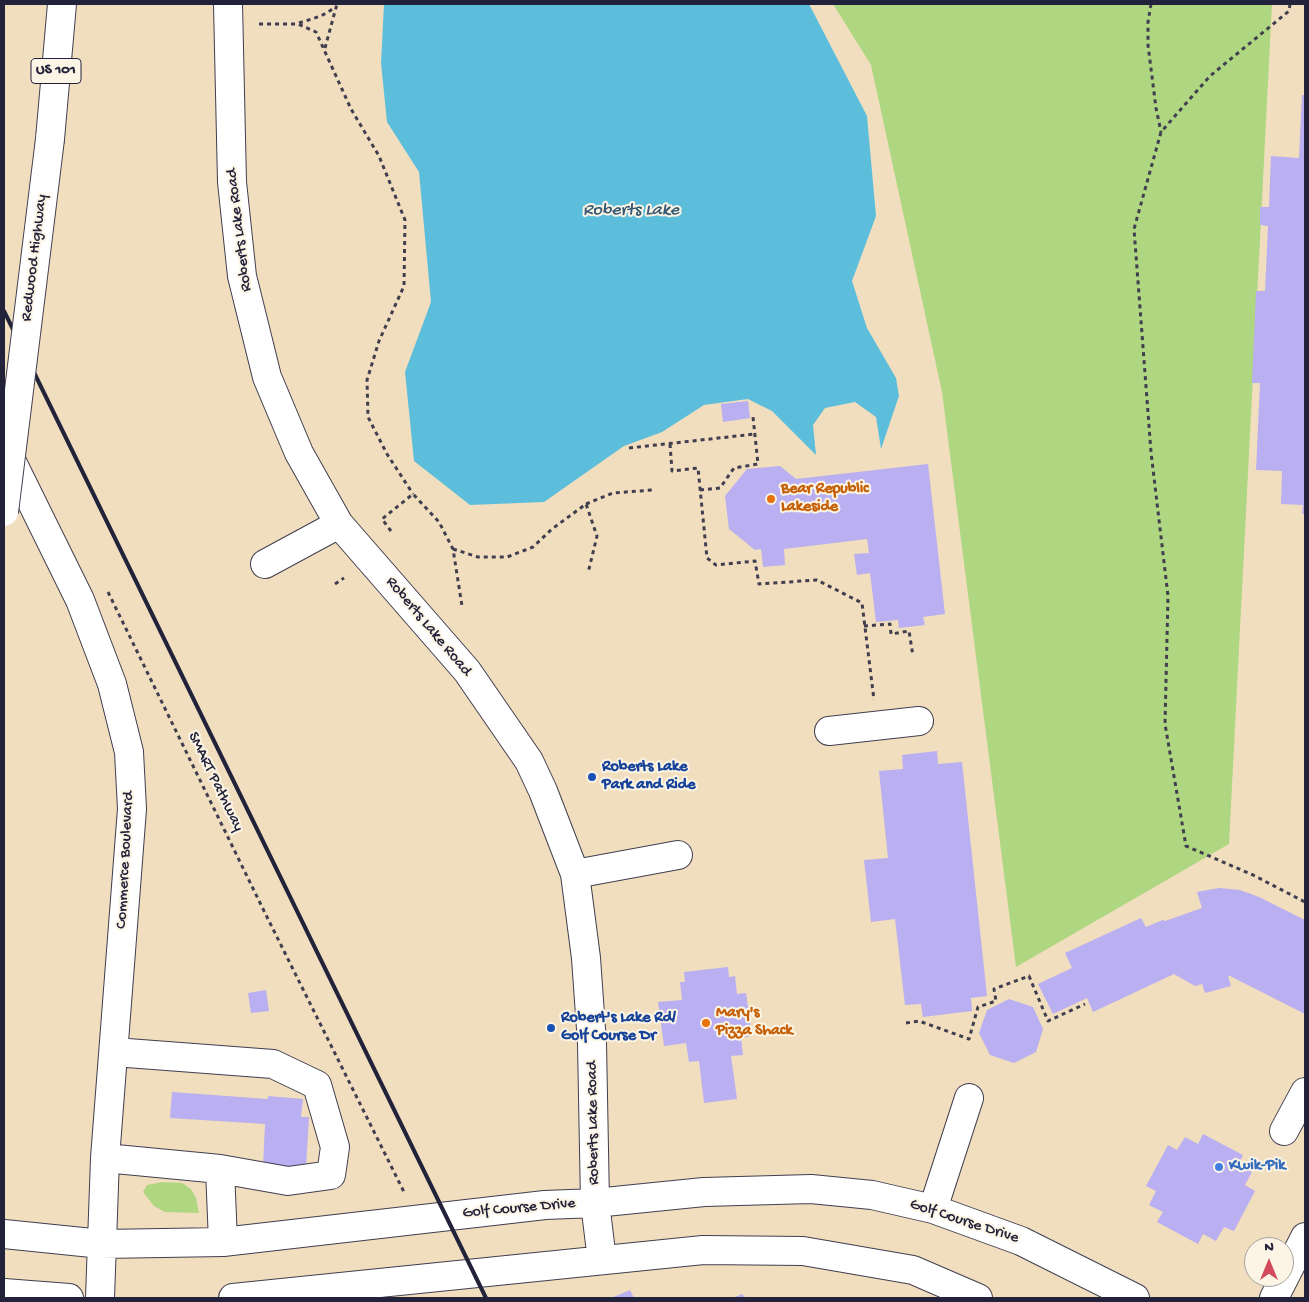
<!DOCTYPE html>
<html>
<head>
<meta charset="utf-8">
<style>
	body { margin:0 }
	#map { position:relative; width:1309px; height:1302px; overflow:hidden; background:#f1debe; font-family:"Gochi Hand",sans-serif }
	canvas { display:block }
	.frame { position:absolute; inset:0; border:5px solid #22223b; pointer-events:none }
	.north { position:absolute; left:1244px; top:1237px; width:50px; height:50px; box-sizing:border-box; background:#fcf5e5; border:1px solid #a5a1a1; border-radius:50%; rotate:0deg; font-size:14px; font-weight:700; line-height:20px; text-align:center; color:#22223b }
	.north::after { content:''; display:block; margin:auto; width:18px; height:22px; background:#d1495b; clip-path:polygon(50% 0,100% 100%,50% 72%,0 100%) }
</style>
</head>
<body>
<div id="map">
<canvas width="1309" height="1302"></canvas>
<div class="frame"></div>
<div class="north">N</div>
</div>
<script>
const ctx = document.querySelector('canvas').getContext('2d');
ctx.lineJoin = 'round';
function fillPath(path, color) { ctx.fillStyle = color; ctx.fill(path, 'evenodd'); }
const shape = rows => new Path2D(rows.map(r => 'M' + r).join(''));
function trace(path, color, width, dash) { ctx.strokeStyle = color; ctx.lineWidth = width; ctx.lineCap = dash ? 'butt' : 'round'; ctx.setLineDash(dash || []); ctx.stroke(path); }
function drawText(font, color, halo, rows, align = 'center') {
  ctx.font = font + ' "Gochi Hand",sans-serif'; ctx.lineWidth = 4; ctx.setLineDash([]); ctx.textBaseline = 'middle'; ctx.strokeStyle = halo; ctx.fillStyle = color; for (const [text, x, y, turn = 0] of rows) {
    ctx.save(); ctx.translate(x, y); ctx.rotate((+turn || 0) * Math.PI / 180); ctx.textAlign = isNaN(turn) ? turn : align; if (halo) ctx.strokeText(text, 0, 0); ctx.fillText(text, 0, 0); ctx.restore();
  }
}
const green = shape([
	[833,4,1272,4,1229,844,1016,967,942,392,871,65],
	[163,1182,182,1183,191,1189,196,1198,199,1213,165,1212,154,1206,143,1192,147,1185]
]);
const water = shape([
	[384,4,809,4,867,116,876,216,852,281,867,328,896,378,899,396,881,449,876,417,855,402,825,408,813,425,816,455,772,411,748,399,704,405,662,432,624,446,544,502,470,505,414,461,405,372,431,302,419,172,387,122,381,63]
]);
const building = shape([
	[1302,95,1305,95,1305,514,1302,514,1303,505,1281,504,1282,471,1256,470,1260,383,1252,383,1256,291,1265,291,1268,226,1260,225,1260,207,1269,207,1271,156,1299,158],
	[748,401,750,418,723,422,721,404],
	[928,464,945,614,923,617,925,625,899,628,898,620,876,622,870,573,857,575,854,554,869,553,867,539,784,549,785,565,763,567,761,549,755,550,729,529,725,496,747,469,780,466,796,479],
	[937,751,938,764,962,762,987,996,971,998,972,1011,923,1017,921,1004,905,1005,895,919,871,922,864,860,888,858,879,771,903,769,902,755],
	[1219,888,1240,890,1259,897,1305,920,1305,1014,1230,976,1228,976,1231,986,1205,993,1202,984,1195,986,1174,974,1093,1012,1087,998,1053,1014,1038,984,1072,968,1065,953,1141,918,1146,927,1163,920,1165,921,1202,908,1197,892],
	[728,967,729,977,735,976,737,994,746,993,752,1036,741,1038,743,1055,731,1056,737,1099,704,1103,699,1061,689,1062,686,1043,664,1046,658,1002,682,1000,680,982,685,982,684,972],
	[266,990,269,1011,251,1013,248,993],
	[1009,999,1033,1007,1043,1029,1036,1052,1014,1063,990,1055,979,1033,987,1010],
	[172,1092,268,1099,268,1096,303,1099,301,1117,309,1117,306,1169,263,1166,265,1124,170,1118],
	[1203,1134,1243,1155,1239,1164,1252,1172,1245,1185,1255,1191,1234,1231,1224,1227,1216,1241,1203,1234,1198,1244,1157,1222,1163,1212,1149,1205,1156,1191,1146,1186,1168,1145,1177,1150,1185,1137,1198,1144],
	[630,1290,634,1298,611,1298],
	[742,1294,746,1298,733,1298]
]);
const path = shape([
	[1151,4,1148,22,1148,45,1156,108,1161,132],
	[1290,4,1289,11,1210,76,1161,132,1134,229,1151,452,1168,596,1165,724,1186,846,1253,875,1305,902],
	[299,23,321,16,336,7],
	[259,24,298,24,316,32,351,109,379,156,405,220,404,286,379,341,367,380,368,417,387,454,413,494],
	[325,48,337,4],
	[670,444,672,471,698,468,707,558,716,565,755,561,759,584,817,580,862,603,874,700],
	[629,448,755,434],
	[700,490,720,488,734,468,758,464,753,417],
	[586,504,613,493,652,490],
	[391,531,382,519,413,494,439,522,453,549,462,606],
	[453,549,478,557,507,557,533,547,552,529,586,504,597,536,588,573],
	[335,584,344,578],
	[108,592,265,913,405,1194],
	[864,626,890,624,891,634,909,631,913,656],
	[906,1023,919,1021,969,1039,978,1007,996,1001,994,989,1029,976,1048,1021,1085,1004]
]);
const minor = shape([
	[228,4,232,182,242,276,267,377,299,453,339,524,467,671,529,761,543,791,575,874,586,958,592,1043,595,1203,602,1260],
	[6,450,80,600,112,684,129,752,132,809,105,1158,100,1298],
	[265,564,339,524],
	[829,731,919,721],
	[575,874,678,855],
	[1284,1131,1305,1092],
	[105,1158,220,1169,288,1181,331,1175,335,1147,317,1085,273,1064,114,1052],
	[220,1169,223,1242],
	[933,1209,969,1098],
	[4,1234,102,1244,223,1242,545,1205,595,1203,704,1192,811,1189,872,1195,933,1209,1021,1241,1135,1298],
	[4,1293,69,1298],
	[233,1298,703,1250,803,1251,913,1270,978,1298],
	[1274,1298,1305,1237]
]);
const highway = shape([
	[50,139,62,4]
]);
const rail = shape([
	[4,311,486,1298]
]);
const highwayBridge = shape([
	[4,512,50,139]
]);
const markers = [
	[771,499,5,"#e8710a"],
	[592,777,5,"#1a4fb4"],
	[706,1023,5,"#e8710a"],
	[551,1028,5,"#1a4fb4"],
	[1219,1167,5,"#3f7fe0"]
];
const shields = [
	[56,71,50]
];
const shieldNames = [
	["US 101",56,71]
];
const streetNames = [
	["Roberts Lake Road",240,230,-97],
	["Redwood Highway",35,258,-83],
	["Roberts Lake Road",428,627,50],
	["SMART Pathway",215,782,64],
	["Commerce Boulevard",126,860,-87],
	["Roberts Lake Road",594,1123,-91],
	["Golf Course Drive",519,1209,-5],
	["Golf Course Drive",964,1222,18]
];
const foodNames = [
	["Bear Republic",781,490],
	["Lakeside",781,508],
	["Mary's",716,1014],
	["Pizza Shack",716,1032]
];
const transitNames = [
	["Roberts Lake",602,768],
	["Park and Ride",602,786],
	["Robert's Lake Rd/",561,1019],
	["Golf Course Dr",561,1037]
];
const shopNames = [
	["Kwik-Pik",1229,1167]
];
const waterNames = [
	["Roberts Lake",631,211]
];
fillPath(green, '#afd680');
fillPath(water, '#5dbedc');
fillPath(building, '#b9aff1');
trace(minor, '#413e4f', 30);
trace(highway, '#413e4f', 30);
trace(path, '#413e4f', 3, [4, 4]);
trace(minor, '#fff', 28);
trace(highway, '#fff', 28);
trace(rail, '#22223b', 4);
trace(highwayBridge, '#413e4f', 30, []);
trace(highwayBridge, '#fff', 28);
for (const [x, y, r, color] of markers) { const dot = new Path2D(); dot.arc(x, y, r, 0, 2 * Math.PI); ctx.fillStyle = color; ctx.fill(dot); trace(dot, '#fcf5e5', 2); }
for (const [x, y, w] of shields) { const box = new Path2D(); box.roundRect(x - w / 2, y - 12.5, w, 25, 4); ctx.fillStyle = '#fcf5e5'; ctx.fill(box); trace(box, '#22223b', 1); }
drawText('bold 15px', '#22223b', null, shieldNames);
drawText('16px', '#22223b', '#fcf5e5', streetNames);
drawText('bold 16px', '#c56008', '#fcf5e5', foodNames, 'left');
drawText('bold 16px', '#164399', '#fcf5e5', transitNames, 'left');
drawText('bold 16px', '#366cbe', '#fcf5e5', shopNames, 'left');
drawText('italic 18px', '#375973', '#fcf5e5', waterNames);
</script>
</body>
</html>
